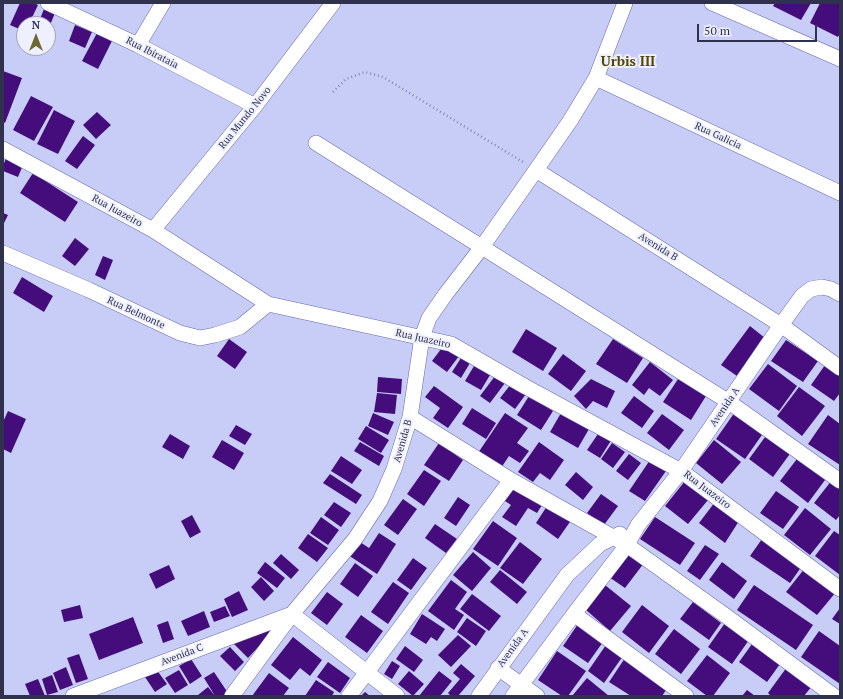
<!DOCTYPE html>
<html>
<head>
<meta charset="utf-8">
<style>
	body { margin:0 }
	#map { position:relative; width:843px; height:699px; overflow:hidden; background:#c8cdf7; font-family:"PT Serif",serif }
	canvas { display:block }
	.frame { position:absolute; inset:0; border:4px solid #2f314d; pointer-events:none }
	.north { position:absolute; left:16px; top:16px; width:40px; height:40px; box-sizing:border-box; background:#eef0fe; border:1px solid #a2a4b7; border-radius:50%; rotate:0deg; font-size:11px; font-weight:700; line-height:16px; text-align:center; color:#2f314d }
	.north::after { content:''; display:block; margin:auto; width:14px; height:18px; background:#6f6632; clip-path:polygon(50% 0,100% 100%,50% 72%,0 100%) }
	.scale { position:absolute; left:697px; top:24px; width:120px; height:18px; box-sizing:border-box; border:2px solid #2f314d; border-top:0; padding-left:5px; font-size:12px; line-height:14px; white-space:nowrap; color:#2f314d; -webkit-text-stroke:3px #eef0fe; paint-order:stroke }
</style>
</head>
<body>
<div id="map">
<canvas width="843" height="699"></canvas>
<div class="frame"></div>
<div class="north">N</div>
<div class="scale">50 m</div>
</div>
<script>
const ctx = document.querySelector('canvas').getContext('2d');
ctx.lineJoin = 'round';
function fillPath(path, color) { ctx.fillStyle = color; ctx.fill(path, 'evenodd'); }
const shape = rows => new Path2D(rows.map(r => 'M' + r).join(''));
function trace(path, color, width, dash) { ctx.strokeStyle = color; ctx.lineWidth = width; ctx.lineCap = dash ? 'butt' : 'round'; ctx.setLineDash(dash || []); ctx.stroke(path); }
function drawText(font, color, halo, rows, align = 'center') {
  ctx.font = font + ' "PT Serif",serif'; ctx.lineWidth = 4; ctx.setLineDash([]); ctx.textBaseline = 'middle'; ctx.strokeStyle = halo; ctx.fillStyle = color; for (const [text, x, y, turn = 0] of rows) {
    ctx.save(); ctx.translate(x, y); ctx.rotate((+turn || 0) * Math.PI / 180); ctx.textAlign = isNaN(turn) ? turn : align; if (halo) ctx.strokeText(text, 0, 0); ctx.fillText(text, 0, 0); ctx.restore();
  }
}
const building = shape([
	[20,3,34,3,38,5,29,24,24,24,24,31,10,25],
	[775,3,811,3,801,20,773,6],
	[820,3,840,3,840,33,838,37,810,23],
	[44,9,55,13,48,30,48,24,38,24],
	[75,25,92,32,85,48,69,41],
	[97,33,112,41,98,69,82,61],
	[3,71,22,78,5,123,3,122],
	[31,96,53,107,34,141,13,130],
	[54,110,75,121,58,154,37,144],
	[97,112,111,125,96,139,83,125],
	[83,136,95,145,77,169,65,161],
	[6,158,23,165,18,177,3,171,3,166],
	[33,173,78,202,65,222,20,193],
	[3,213,8,215,3,225],
	[75,238,89,249,75,266,62,256],
	[103,256,113,260,105,280,95,275],
	[22,277,53,296,44,312,13,293],
	[750,326,765,338,737,376,721,365],
	[526,329,557,348,543,371,512,352],
	[229,339,247,352,235,369,217,356],
	[613,339,643,358,627,383,596,364],
	[786,340,818,361,803,382,771,361],
	[444,345,459,356,447,372,432,361],
	[563,354,586,371,571,391,548,374],
	[461,358,470,363,461,378,452,372],
	[650,362,673,380,660,396,649,388,644,395,632,385],
	[768,364,797,386,779,411,749,389],
	[825,365,840,375,840,393,834,401,811,385],
	[474,366,490,375,481,390,465,381],
	[495,376,505,383,490,403,480,396],
	[378,377,402,379,401,394,377,392],
	[591,379,615,391,607,408,593,401,586,409,574,396],
	[678,379,706,396,691,420,663,402],
	[511,384,526,394,515,409,500,398],
	[434,386,463,407,448,428,433,418,440,408,425,397],
	[799,387,825,406,802,436,777,416],
	[377,393,397,395,395,414,374,412],
	[529,396,553,411,541,430,517,415],
	[634,396,654,411,642,428,621,413],
	[472,408,496,423,486,439,462,424],
	[8,411,26,419,11,453,3,449,3,422],
	[735,412,764,432,745,459,716,439],
	[373,413,394,422,388,435,368,426],
	[505,413,528,428,517,443,529,451,520,463,509,456,501,468,478,453],
	[561,413,589,429,578,448,550,432],
	[662,414,684,430,669,450,647,433],
	[828,415,840,424,840,465,808,444],
	[236,425,252,434,245,445,229,436],
	[366,426,389,440,381,453,358,439],
	[600,431,612,439,600,458,587,450],
	[768,433,792,451,773,477,749,459],
	[170,434,190,446,183,459,162,447],
	[222,440,244,453,234,470,212,457],
	[714,440,741,462,722,484,696,463],
	[360,442,384,456,379,466,354,451],
	[539,442,564,460,550,480,540,473,533,482,518,472],
	[439,443,463,460,449,481,424,465],
	[612,443,625,452,613,468,601,459],
	[629,454,641,463,628,480,616,471],
	[800,455,828,476,808,503,780,481],
	[341,456,362,470,352,484,331,471],
	[650,460,666,471,645,501,629,491],
	[424,470,441,481,424,506,407,494],
	[576,472,593,487,583,500,565,485],
	[330,474,362,495,356,504,323,483],
	[832,480,840,486,840,515,836,520,814,503],
	[685,481,708,500,688,524,665,506],
	[513,482,544,502,537,513,528,508,516,526,502,517,511,505,502,499],
	[776,491,799,507,783,529,760,513],
	[601,494,618,506,604,525,587,513],
	[458,497,470,505,456,526,444,518],
	[403,499,417,509,398,535,384,525],
	[334,502,351,513,341,527,324,515],
	[715,502,739,521,725,543,699,523],
	[549,503,572,519,558,539,536,523],
	[805,508,831,529,810,555,784,535],
	[192,515,201,532,190,538,181,521],
	[321,517,339,530,328,545,310,533],
	[655,517,695,543,680,565,640,539],
	[493,521,517,538,498,566,473,549],
	[435,524,457,539,446,553,425,538],
	[834,531,840,535,840,575,815,556],
	[379,533,396,544,377,574,348,555,357,540,369,548],
	[308,534,328,548,317,562,298,548],
	[762,539,802,566,790,583,750,556],
	[520,542,542,559,523,584,500,568],
	[705,545,719,554,700,580,687,571],
	[473,552,491,568,472,591,453,575],
	[628,552,644,563,625,588,609,577],
	[281,554,299,570,291,579,273,563],
	[413,558,427,568,411,590,397,580],
	[265,562,285,578,277,588,257,573],
	[722,562,747,581,734,599,709,580],
	[355,563,373,576,358,597,340,584],
	[169,565,175,579,156,589,149,574],
	[805,568,836,592,817,615,786,592],
	[500,570,527,592,517,604,490,582],
	[261,577,274,591,264,601,251,587],
	[451,580,467,592,455,609,464,615,454,630,428,611],
	[393,582,409,593,388,624,371,612],
	[605,585,631,606,610,631,585,609],
	[754,585,813,625,796,650,737,610],
	[239,591,248,610,232,617,224,599],
	[327,592,343,604,327,625,311,613],
	[472,594,501,616,489,631,460,609],
	[693,602,721,623,709,640,680,619],
	[80,605,83,618,64,622,61,610],
	[642,605,669,626,649,653,622,632],
	[225,606,230,616,214,622,210,612],
	[840,608,840,624,832,619],
	[204,611,210,627,188,636,181,621],
	[422,614,445,629,437,641,431,637,426,644,410,634],
	[361,615,383,631,367,653,345,637],
	[133,617,143,643,99,660,89,634],
	[467,618,486,631,476,646,457,632],
	[168,621,174,639,163,643,157,625],
	[725,623,749,640,732,664,708,647],
	[578,624,603,642,588,663,563,646],
	[266,628,271,633,248,658,232,642],
	[674,629,700,649,681,674,655,654],
	[819,631,840,646,840,684,801,657],
	[458,635,471,646,451,667,438,655],
	[293,637,322,660,310,676,300,668,290,680,271,665],
	[752,644,780,664,767,682,739,662],
	[606,645,623,656,604,683,588,671],
	[405,646,423,660,414,672,396,659],
	[230,647,244,662,235,671,220,656],
	[557,651,586,671,568,696,562,696,538,680],
	[79,654,88,679,76,683,67,658],
	[707,655,730,673,713,696,707,696,687,681],
	[625,658,668,687,662,696,631,696,609,682],
	[191,659,202,676,190,684,179,666],
	[392,661,400,666,392,679,384,674],
	[328,662,350,678,340,693,317,677],
	[461,664,475,676,458,696,451,696,448,693,460,679,453,673],
	[66,667,73,685,60,690,53,673],
	[787,667,812,686,804,696,771,696,768,693],
	[156,669,167,684,155,692,145,677],
	[179,670,188,685,175,693,165,678],
	[409,671,424,684,413,696,398,684],
	[439,671,452,681,440,696,419,696],
	[214,672,228,693,223,696,215,696,204,678],
	[269,673,289,688,283,696,252,696],
	[52,675,58,692,47,695,42,679],
	[587,678,609,696,572,696],
	[38,679,45,696,30,696,25,684],
	[316,680,334,692,332,696,305,696],
	[208,687,215,696,199,696,198,695],
	[747,690,755,696,742,696],
	[365,692,370,696,361,696]
]);
const path = shape([
	[333,92,346,79,365,72,383,77,523,162]
]);
const street = shape([
	[48,3,138,45,255,106],
	[712,3,840,59],
	[138,45,163,3],
	[596,78,840,193],
	[316,143,729,402,840,481],
	[3,149,153,230,268,304,451,344,526,387,681,471,840,589],
	[536,170,781,325,840,368],
	[153,230,255,106,333,3],
	[3,253,89,290,180,333,200,338,215,335,240,327,268,304],
	[410,417,511,480,627,545,726,616,834,696],
	[574,614,686,696],
	[498,668,537,696],
	[73,696,292,614,397,696],
	[232,696,292,614,355,539,380,501,394,469,410,417,422,337,429,318,445,295,482,247,536,170,570,121,596,78,625,3],
	[349,696,511,480],
	[479,696,567,575,600,544,620,534],
	[513,696,574,614,627,545,638,525,681,471,781,325,802,296,811,289,822,287,831,289,840,294]
]);
const streetNames = [
	["Rua Ibirataia",152,53,27],
	["Rua Mundo Novo",245,118,-51],
	["Rua Galicia",718,136,25],
	["Rua Juazeiro",117,211,29],
	["Avenida B",658,247,32],
	["Rua Belmonte",136,313,25],
	["Rua Juazeiro",423,339,13],
	["Avenida A",725,407,-56],
	["Avenida B",403,441,-74],
	["Rua Juazeiro",707,490,37],
	["Avenida A",513,648,-54],
	["Avenida C",182,655,-21]
];
const districtNames = [
	["Urbis III",628,62]
];
fillPath(building, '#440d7b');
trace(street, '#676caa', 16);
trace(path, '#868aae', 2.5, [1, 3]);
trace(street, '#fff', 15);
drawText('10px', '#2f314d', '#eef0fe', streetNames);
drawText('bold 14px', '#524704', '#eef0fe', districtNames);
</script>
</body>
</html>
